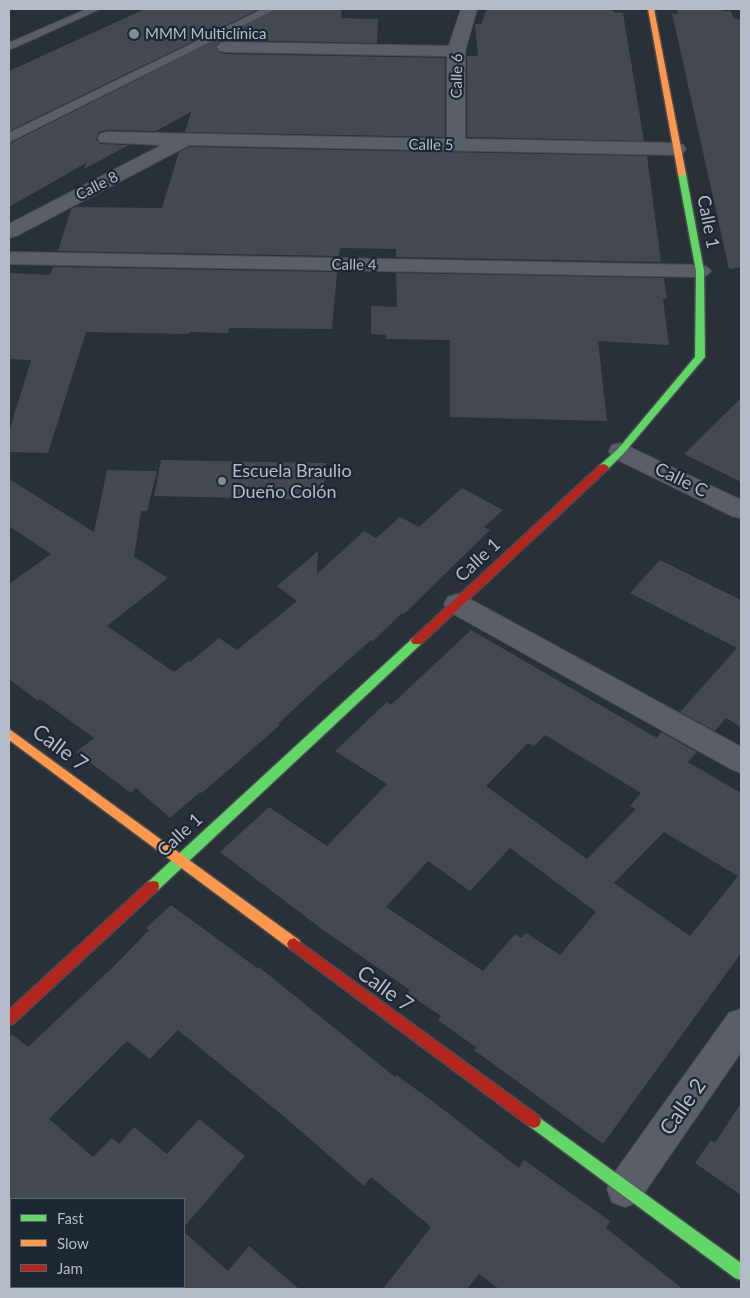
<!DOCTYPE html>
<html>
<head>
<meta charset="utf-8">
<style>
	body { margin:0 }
	#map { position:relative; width:750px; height:1298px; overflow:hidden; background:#2a3038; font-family:Lato,sans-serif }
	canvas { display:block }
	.frame { position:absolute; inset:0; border:10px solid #b4bcc9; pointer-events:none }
	.legend { position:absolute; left:10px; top:1198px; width:175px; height:90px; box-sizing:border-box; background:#1d2633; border:1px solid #59626f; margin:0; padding:6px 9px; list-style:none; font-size:15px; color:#b4bcc9 }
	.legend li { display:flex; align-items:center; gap:10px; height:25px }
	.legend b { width:25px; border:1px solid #59626f }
</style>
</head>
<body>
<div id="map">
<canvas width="750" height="1298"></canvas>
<div class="frame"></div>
<ul class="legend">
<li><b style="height:6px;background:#63d668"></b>Fast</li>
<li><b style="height:6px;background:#ff974d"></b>Slow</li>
<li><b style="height:6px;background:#b3261e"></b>Jam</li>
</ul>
</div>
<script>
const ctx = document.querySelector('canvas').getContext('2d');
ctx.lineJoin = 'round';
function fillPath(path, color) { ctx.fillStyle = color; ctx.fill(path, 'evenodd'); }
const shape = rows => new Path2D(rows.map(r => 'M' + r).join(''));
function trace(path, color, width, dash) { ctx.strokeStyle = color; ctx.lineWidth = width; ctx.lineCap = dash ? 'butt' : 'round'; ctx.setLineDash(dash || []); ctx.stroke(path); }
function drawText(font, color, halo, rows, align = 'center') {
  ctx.font = font + ' Lato,sans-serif'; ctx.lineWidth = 4.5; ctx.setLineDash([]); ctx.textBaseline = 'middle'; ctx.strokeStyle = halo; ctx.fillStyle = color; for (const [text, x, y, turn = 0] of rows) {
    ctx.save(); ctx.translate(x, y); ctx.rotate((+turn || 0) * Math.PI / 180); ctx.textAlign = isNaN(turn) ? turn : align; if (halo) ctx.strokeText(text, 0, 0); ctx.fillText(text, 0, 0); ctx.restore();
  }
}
const building = shape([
	[145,9,259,9,9,131,9,71],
	[278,9,342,9,341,18,378,19,377,43,226,40,218,42,216,48,220,53,226,54,445,58,445,137,185,132,191,112,156,131,107,130,99,132,96,139,100,144,129,145,84,169,86,163,9,207,9,144],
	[487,9,613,9,613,12,623,13,644,141,467,137,467,56,478,56,475,24,481,24],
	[677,9,723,9,724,11,731,11,733,18,741,20,741,267,729,269,672,13,678,14],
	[189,147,647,156,661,262,396,257,396,249,340,248,339,256,58,251,71,209,76,207,162,208,179,152],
	[53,267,337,272,332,329,229,328,228,333,190,332,189,334,86,332,48,453,9,452,9,432,31,360,9,359,9,273,50,275],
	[396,273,664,278,667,299,663,299,669,345,598,341,607,421,450,417,450,340,386,339,386,335,371,334,371,306,397,307],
	[741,398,741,482,684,454],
	[161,460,326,463,323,500,154,496],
	[107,470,157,471,147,511,141,511,134,557,168,578,107,626,174,672,188,661,190,662,219,638,237,650,297,601,277,586,318,551,317,574,364,531,376,538,400,517,419,527,462,488,503,510,484,527,490,530,404,614,402,613,373,641,371,640,311,693,278,724,280,725,202,793,200,792,170,818,136,788,131,793,76,752,94,738,40,699,38,701,9,679,9,584,51,554,9,526,9,479,94,532],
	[660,560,741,600,741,727,726,718,715,731,680,712,737,648,630,593],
	[471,630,657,738,661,732,697,752,688,762,741,793,741,953,603,1144,474,1050,477,1048,438,1020,441,1016,407,993,410,990,323,930,220,852,269,807,327,846,387,784,335,751,387,702,391,705],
	[545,735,641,793,630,806,636,809,587,859,486,786,528,743,534,746],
	[664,832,738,876,690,936,614,883],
	[510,848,596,912,560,955,526,933,521,938,515,934,483,971,386,907,428,861,470,891],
	[171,905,257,968,259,967,395,1077,396,1075,431,1100,519,1168,524,1160,610,1221,606,1228,683,1289,499,1289,479,1274,467,1289,383,1289,431,1227,371,1177,364,1186,287,1119,178,1030,150,1059,127,1041,49,1119,93,1157,112,1138,119,1144,134,1127,167,1154,199,1119,245,1156,184,1227,184,1199,9,1199,9,1036,13,1035,28,1047,114,966,149,930,146,928],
	[741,1103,741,1195,695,1163,711,1140,715,1143],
	[184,1232,228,1271,249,1246,299,1289,184,1289]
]);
const lane = shape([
	[87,9,100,9,9,50,9,43,87,9],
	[263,9,276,9,9,142,9,133,263,9]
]);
const street = shape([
	[461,9,477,9,465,51,465,139,676,143,683,145,686,149,683,153,676,155,189,145,16,236,9,238,9,224,162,145,100,142,98,138,100,134,107,132,447,139,447,56,226,52,220,51,217,47,220,43,226,42,449,46,461,9],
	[9,252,700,265,707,267,711,271,707,275,700,277,9,264,9,252],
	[621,443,741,500,741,518,732,516,612,457,609,451,612,445,621,443],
	[457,594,466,597,741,747,741,773,731,769,448,611,444,604,448,597,457,594],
	[741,1009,741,1052,638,1202,625,1207,612,1202,607,1189,612,1176,729,1013,741,1009]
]);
const fast = shape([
	[679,172,686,174,704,271,705,357,624,453,608,469,604,470,599,467,600,465,618,449,695,357,696,271,678,174,679,172],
	[417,637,421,638,423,641,421,644,158,890,153,891,148,890,147,886,148,882,413,638,417,637],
	[534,1114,741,1263,741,1280,735,1278,529,1126,527,1121,529,1116,534,1114]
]);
const slow = shape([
	[648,9,654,9,686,174,682,176,678,174,648,9],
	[9,729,299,940,301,944,299,948,294,950,289,948,9,740,9,729]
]);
const jam = shape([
	[604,464,609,467,608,469,421,644,413,644,411,641,413,638,600,465,604,464],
	[153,881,158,882,159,886,158,890,14,1023,9,1025,9,1010,148,882,153,881],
	[294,938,539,1116,541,1121,539,1126,534,1128,529,1126,289,948,287,944,289,940,294,938]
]);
const markers = [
	[134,34,6,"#848b96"],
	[222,481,5,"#848b96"]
];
const farPoinames = [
	["MMM Multiclínica",145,34]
];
const farStreetnames = [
	["Calle 6",457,76,-89],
	["Calle 5",431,145,1],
	["Calle 8",97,186,-27],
	["Calle 4",354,265,1]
];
const streetNames = [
	["Calle 1",708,222,79],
	["Calle C",681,480,26],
	["Calle 1",478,560,-43],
	["Calle 1",180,835,-43]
];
const poiNames = [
	["Escuela Braulio",232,471],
	["Dueño Colón",232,492]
];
const nearStreetnames = [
	["Calle 7",60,748,37],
	["Calle 7",385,989,36],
	["Calle 2",683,1107,-55]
];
fillPath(building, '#444950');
trace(lane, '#484c53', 2);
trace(street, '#484c53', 2);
trace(fast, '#484c53', 3);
trace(slow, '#484c53', 3);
trace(jam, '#484c53', 3);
fillPath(lane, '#5a5e66');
fillPath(street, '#5a5e66');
fillPath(fast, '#63d668');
fillPath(slow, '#ff974d');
fillPath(jam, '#b3261e');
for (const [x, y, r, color] of markers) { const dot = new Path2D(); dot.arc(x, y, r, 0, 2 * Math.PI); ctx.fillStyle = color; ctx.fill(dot); trace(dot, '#1d2633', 2); }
drawText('15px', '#b4bcc9', '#1d2633', farPoinames, 'left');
drawText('15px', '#b4bcc9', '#1d2633', farStreetnames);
drawText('18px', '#b4bcc9', '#1d2633', streetNames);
drawText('18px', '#b4bcc9', '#1d2633', poiNames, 'left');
drawText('21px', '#b4bcc9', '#1d2633', nearStreetnames);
</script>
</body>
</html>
